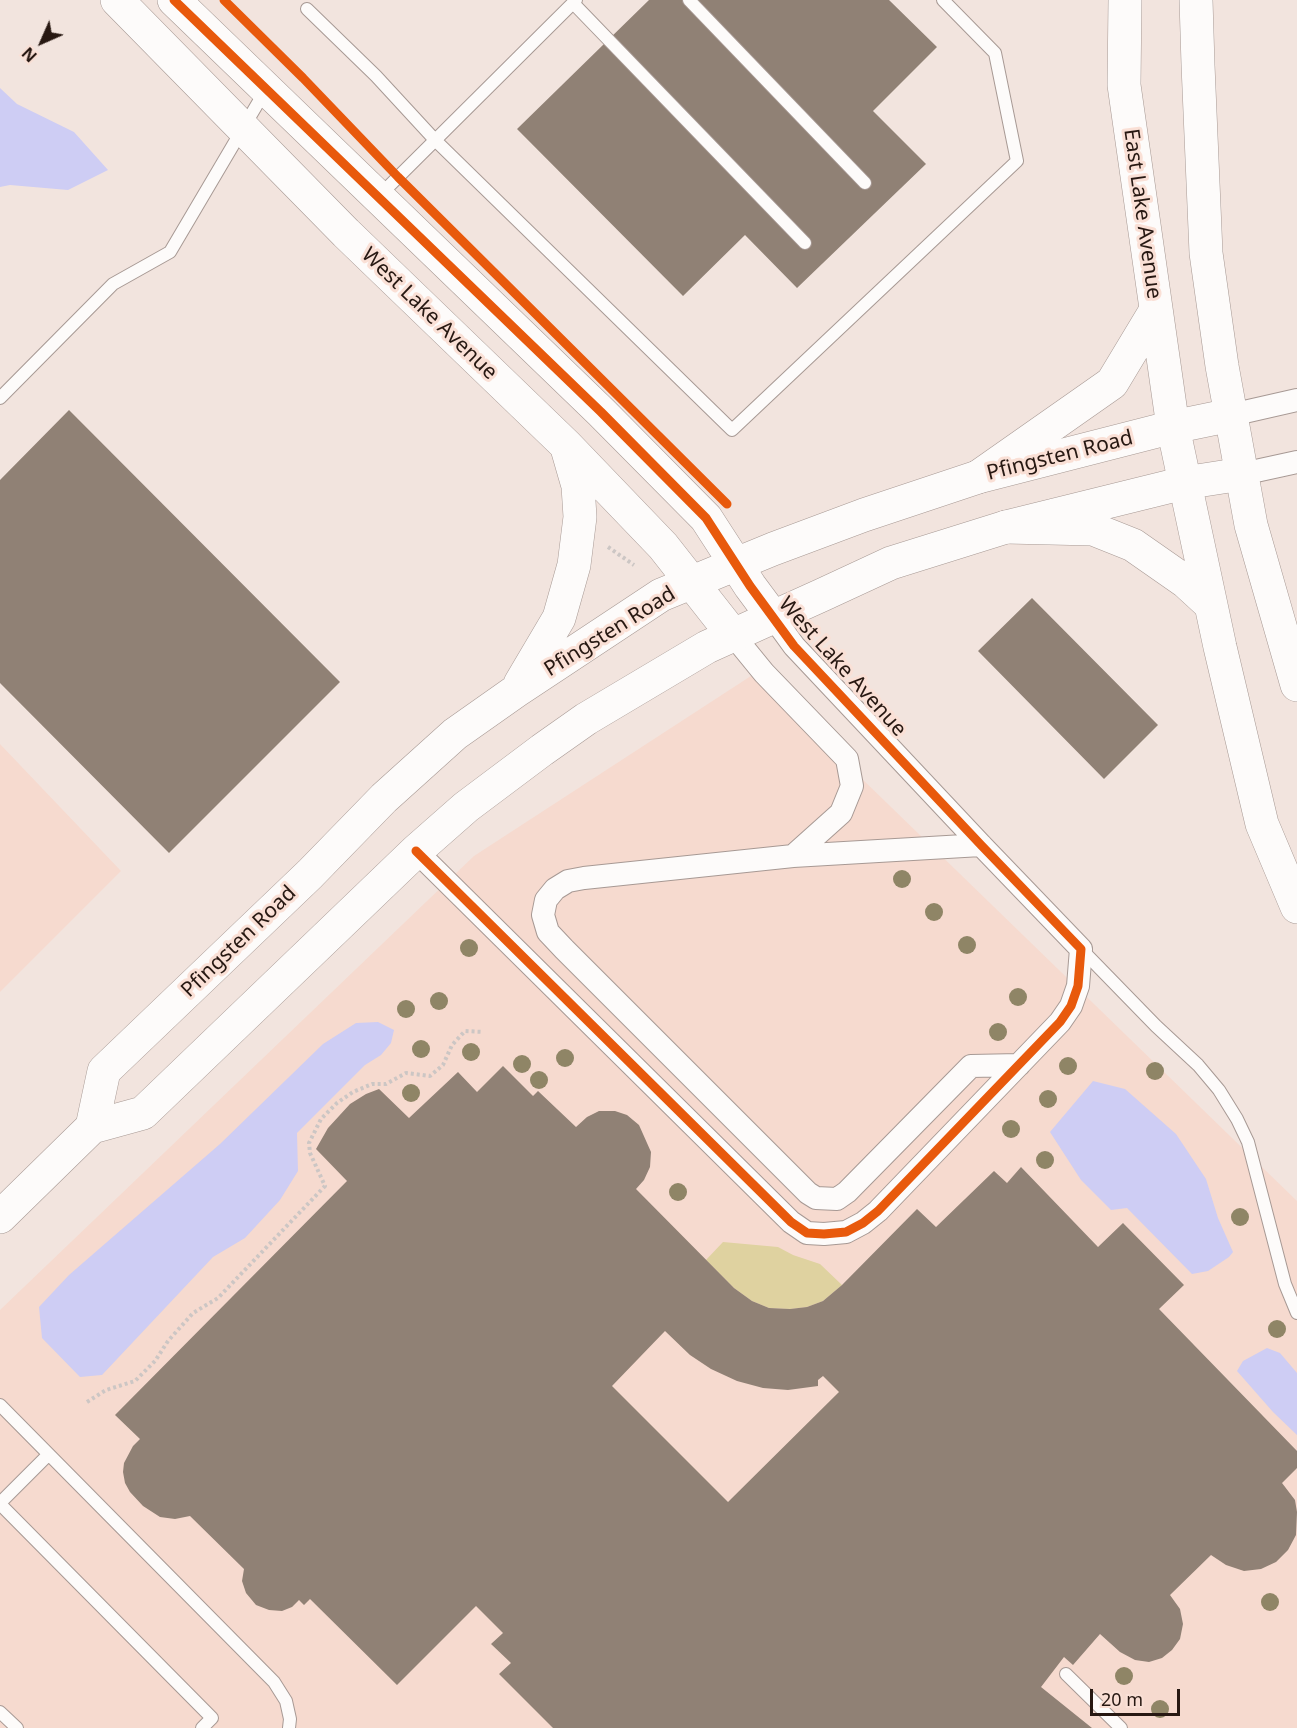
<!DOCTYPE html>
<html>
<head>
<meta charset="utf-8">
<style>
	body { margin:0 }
	#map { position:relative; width:1297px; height:1728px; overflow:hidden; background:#f2e4de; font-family:"Noto Sans",sans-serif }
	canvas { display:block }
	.north { position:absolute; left:12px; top:12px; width:60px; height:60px; -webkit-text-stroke:4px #fae0d6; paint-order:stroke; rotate:225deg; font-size:16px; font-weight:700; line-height:24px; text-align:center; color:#271812 }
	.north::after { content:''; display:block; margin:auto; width:21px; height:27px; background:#271812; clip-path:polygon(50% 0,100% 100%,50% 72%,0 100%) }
	.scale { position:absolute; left:1090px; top:1689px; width:90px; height:27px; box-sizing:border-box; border:3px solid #271812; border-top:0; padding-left:8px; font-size:18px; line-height:21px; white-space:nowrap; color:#271812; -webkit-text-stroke:4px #fae0d6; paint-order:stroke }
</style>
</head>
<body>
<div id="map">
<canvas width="1297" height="1728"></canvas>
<div class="north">N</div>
<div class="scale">20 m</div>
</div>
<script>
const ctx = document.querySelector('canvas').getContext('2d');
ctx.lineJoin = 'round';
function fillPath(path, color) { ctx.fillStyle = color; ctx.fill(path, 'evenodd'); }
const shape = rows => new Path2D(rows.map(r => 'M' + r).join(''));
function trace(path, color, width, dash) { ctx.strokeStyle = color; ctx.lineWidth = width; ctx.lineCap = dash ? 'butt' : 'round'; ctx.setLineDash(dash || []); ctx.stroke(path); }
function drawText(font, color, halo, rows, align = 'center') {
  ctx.font = font + ' "Noto Sans",sans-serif'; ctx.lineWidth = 6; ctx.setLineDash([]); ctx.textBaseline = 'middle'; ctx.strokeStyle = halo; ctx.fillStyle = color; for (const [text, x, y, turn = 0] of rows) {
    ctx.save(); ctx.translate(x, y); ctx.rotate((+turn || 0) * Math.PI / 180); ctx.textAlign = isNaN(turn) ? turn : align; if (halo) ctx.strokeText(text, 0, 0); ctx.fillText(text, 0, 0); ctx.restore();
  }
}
const built = shape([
	[754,674,1297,1201,1297,1728,0,1728,0,1310,474,856],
	[0,744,121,871,0,992]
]);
const green = shape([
	[723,1242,778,1247,793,1255,820,1264,842,1285,823,1301,807,1307,790,1309,769,1308,752,1301,734,1288,706,1260]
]);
const water = shape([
	[0,88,17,104,74,132,108,170,68,190,10,185,0,187],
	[378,1022,394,1030,391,1043,381,1055,365,1065,297,1133,298,1171,280,1200,245,1238,213,1257,102,1375,80,1377,42,1338,39,1307,69,1275,220,1144,323,1044,356,1023],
	[1093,1081,1125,1089,1176,1134,1206,1179,1218,1218,1233,1252,1229,1257,1208,1271,1192,1274,1127,1208,1111,1210,1081,1180,1050,1132],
	[1267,1348,1280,1353,1297,1373,1297,1435,1273,1412,1237,1371,1243,1361]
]);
const building = shape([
	[649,0,889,0,937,47,873,111,926,164,797,288,745,235,683,296,517,129],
	[69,410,340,682,169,853,0,683,0,480],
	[1032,598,1158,725,1104,779,978,651],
	[503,1066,533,1096,538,1091,576,1127,587,1117,599,1111,615,1111,627,1115,639,1125,651,1152,650,1167,644,1180,636,1189,734,1288,752,1301,769,1308,790,1309,807,1307,823,1301,842,1285,917,1209,936,1227,994,1171,1007,1183,1021,1167,1098,1247,1123,1223,1184,1285,1159,1309,1297,1451,1297,1468,1282,1483,1295,1500,1297,1512,1296,1535,1288,1550,1276,1562,1261,1569,1244,1571,1226,1565,1211,1555,1170,1595,1180,1609,1183,1624,1180,1639,1172,1650,1162,1658,1149,1662,1135,1660,1120,1652,1100,1634,1073,1665,1064,1657,1041,1687,1092,1728,553,1728,499,1674,511,1663,491,1644,503,1633,476,1606,397,1685,310,1599,304,1605,299,1600,292,1607,282,1611,269,1610,256,1605,246,1593,242,1581,244,1569,190,1516,175,1519,160,1517,143,1506,130,1492,125,1483,123,1472,124,1463,133,1446,140,1439,115,1415,347,1181,316,1149,328,1128,350,1104,366,1094,379,1089,409,1118,458,1072,477,1092],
	[665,1331,690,1355,711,1369,737,1381,763,1388,788,1390,818,1386,818,1380,823,1376,839,1392,728,1502,612,1386]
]);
const path = shape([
	[608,547,634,565],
	[87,1402,106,1390,135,1381,155,1361,168,1341,193,1313,218,1298,325,1186,310,1153,309,1143,321,1119,337,1103,353,1092,372,1084,386,1084,406,1073,430,1076,443,1065,452,1045,465,1031,483,1032]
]);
const lane = shape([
	[689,0,865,183],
	[573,3,805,243],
	[307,9,376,76,435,140,732,430,1017,161,995,53,943,0],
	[379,196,576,0],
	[0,398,113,284,170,252,265,91],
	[1081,949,1156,1026,1198,1065,1219,1090,1237,1119,1248,1142,1285,1284,1297,1313],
	[0,1405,274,1682,286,1701,290,1719,289,1728],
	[0,1503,48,1455],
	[0,1504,212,1718,202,1728],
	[1066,1674,1121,1728],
	[0,1712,17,1728]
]);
const street = shape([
	[1231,415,1297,400],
	[1242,474,1297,462],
	[733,635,764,673,847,759,852,786,841,813,793,856],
	[981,845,793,856,584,878,568,881,555,889,546,900,543,915,548,932,564,949,808,1193,816,1198,837,1199,847,1192,971,1066,1019,1065],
	[416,851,791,1222,807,1233,824,1234,846,1232,863,1223,878,1211,1060,1022,1071,1006,1078,986,1081,949,981,845,794,646,773,617]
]);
const secondary = shape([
	[117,0,346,233,567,446,663,546,733,635],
	[174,0,601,412,706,518,750,586,773,617],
	[520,684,559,618,574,565,580,517,578,486,567,448],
	[92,1127,104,1071,310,874,384,798,455,734,516,691,661,595,773,549,864,515,978,477,1173,427,1231,415],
	[0,1217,92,1127,143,1113,416,851,466,807,542,750,586,719,707,647,822,595,891,563,1006,527,1184,483,1242,474]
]);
const primary = shape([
	[1125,0,1124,85,1173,427,1220,647,1262,824,1297,907],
	[1196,0,1198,65,1206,253,1222,366,1251,525,1297,685],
	[978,477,1112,383,1156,310],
	[1006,527,1093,529,1133,545,1186,582,1211,605]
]);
const cycleway = shape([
	[174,0,601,412,706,518,750,586,794,646,981,845,1081,949,1078,986,1071,1006,1060,1022,878,1211,863,1223,846,1232,824,1234,807,1233,791,1222,416,851],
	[224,0,303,78,398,177,727,504]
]);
const trees = [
	[902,879],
	[934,912],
	[967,945],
	[469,948],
	[1018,997],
	[439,1001],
	[406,1009],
	[998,1032],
	[421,1049],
	[471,1052],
	[565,1058],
	[522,1064],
	[1068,1066],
	[1155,1071],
	[539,1080],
	[411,1093],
	[1048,1099],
	[1011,1129],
	[1045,1160],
	[678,1192],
	[1240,1217],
	[1277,1329],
	[1270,1602],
	[1124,1676],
	[1160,1709]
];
const streetNames = [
	["East Lake Avenue",1142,214,82],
	["West Lake Avenue",429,314,44],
	["Pfingsten Road",1060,456,-14],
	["Pfingsten Road",610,632,-32],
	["West Lake Avenue",842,667,48],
	["Pfingsten Road",239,942,-44]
];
fillPath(built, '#f6dacf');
fillPath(green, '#dfd2a0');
fillPath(water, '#cecdf4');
fillPath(building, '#908175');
trace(lane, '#a79994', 14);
trace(street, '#a79994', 24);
trace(secondary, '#a79994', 34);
trace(primary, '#a79994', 34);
trace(path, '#ccc6c4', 4, [3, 3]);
trace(lane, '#fdfbfa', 12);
trace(street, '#fdfbfa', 22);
trace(secondary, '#fdfbfa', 33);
trace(primary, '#fdfbfa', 33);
trace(cycleway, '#e8590c', 9);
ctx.fillStyle = '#8f8566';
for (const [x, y] of trees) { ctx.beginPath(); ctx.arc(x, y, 9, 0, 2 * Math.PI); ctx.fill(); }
drawText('21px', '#271812', '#fae0d6', streetNames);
</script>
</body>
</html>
